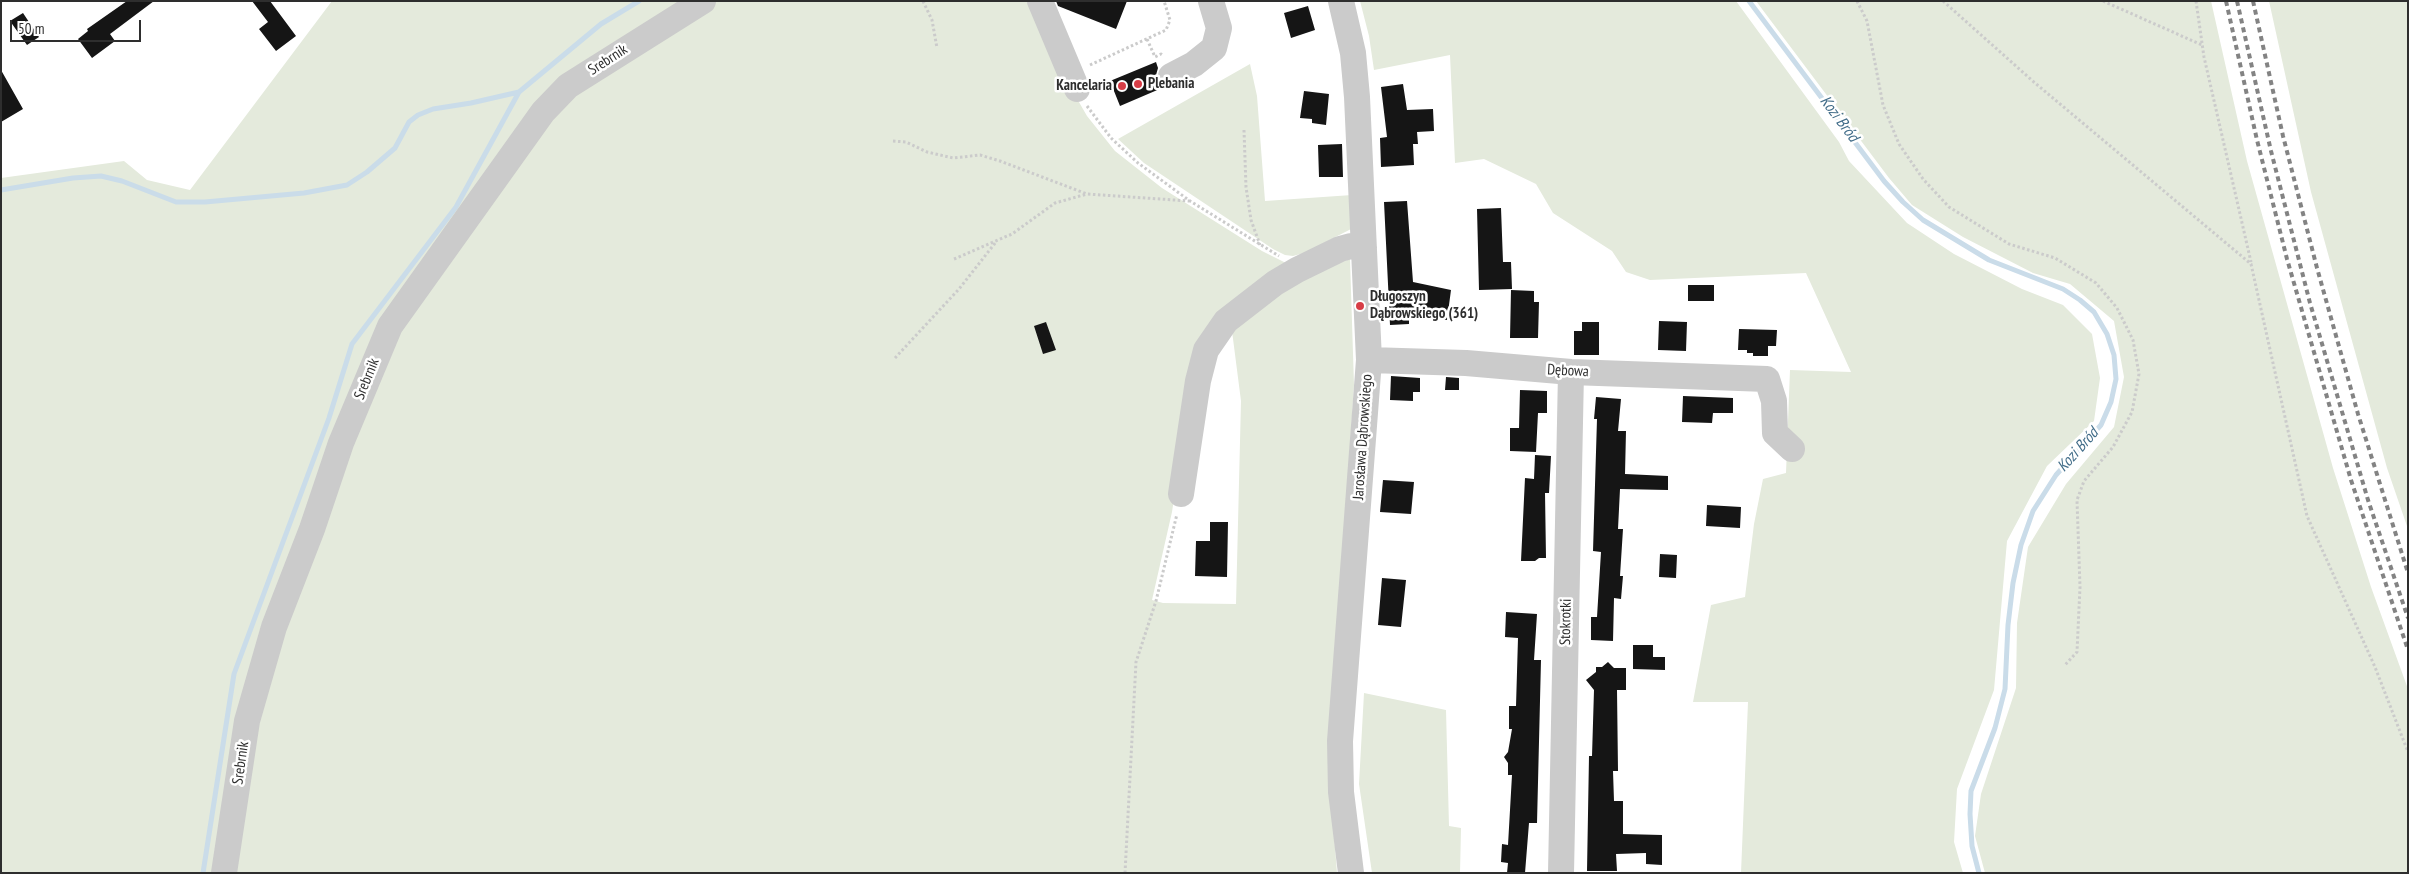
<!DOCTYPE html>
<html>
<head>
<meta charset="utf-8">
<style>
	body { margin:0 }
	#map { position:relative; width:2409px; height:874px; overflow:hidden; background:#fff; font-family:"PT Sans Narrow",sans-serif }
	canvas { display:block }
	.frame { position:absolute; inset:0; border:2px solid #2e2e2e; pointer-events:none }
	.scale { position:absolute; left:10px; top:20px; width:131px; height:22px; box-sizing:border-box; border:2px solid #2e2e2e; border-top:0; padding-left:6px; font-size:15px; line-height:18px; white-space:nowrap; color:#2e2e2e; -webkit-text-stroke:4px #fff; paint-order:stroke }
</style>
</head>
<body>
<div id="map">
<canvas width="2409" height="874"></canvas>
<div class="frame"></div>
<div class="scale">50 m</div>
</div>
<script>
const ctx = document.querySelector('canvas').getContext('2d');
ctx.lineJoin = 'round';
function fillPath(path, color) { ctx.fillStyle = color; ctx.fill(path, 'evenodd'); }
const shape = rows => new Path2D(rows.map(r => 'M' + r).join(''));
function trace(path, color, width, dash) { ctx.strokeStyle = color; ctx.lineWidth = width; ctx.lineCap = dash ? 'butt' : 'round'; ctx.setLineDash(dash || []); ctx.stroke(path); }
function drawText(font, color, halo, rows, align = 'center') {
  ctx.font = font + ' "PT Sans Narrow",sans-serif'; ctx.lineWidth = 5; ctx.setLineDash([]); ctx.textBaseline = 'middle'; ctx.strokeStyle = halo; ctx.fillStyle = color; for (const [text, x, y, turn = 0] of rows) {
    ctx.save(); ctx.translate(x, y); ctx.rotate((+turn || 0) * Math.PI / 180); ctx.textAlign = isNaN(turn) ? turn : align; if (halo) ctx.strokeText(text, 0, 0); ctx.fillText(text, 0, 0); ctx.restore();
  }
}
const green = shape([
	[332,1,1034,1,1061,71,1087,116,1115,151,1162,188,1262,251,1292,266,1248,295,1190,392,1172,512,1152,600,1163,603,1236,604,1241,401,1232,331,1294,280,1350,259,1354,385,1329,767,1337,873,1,873,1,178,124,161,147,180,190,190],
	[1360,1,1736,1,1839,142,1849,161,1907,223,1954,254,2022,289,2063,305,2092,334,2100,378,2094,421,2047,466,2007,541,1994,690,1957,789,1954,842,1963,873,1741,873,1748,702,1693,702,1711,605,1745,597,1754,524,1763,479,1786,473,1790,370,1851,372,1806,273,1650,280,1626,272,1612,251,1553,213,1536,184,1484,159,1455,163,1450,55,1374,70,1369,36],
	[1756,1,2211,1,2247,161,2333,468,2371,587,2408,689,2408,873,1985,873,1975,836,1981,794,2016,688,2017,623,2028,547,2066,484,2114,427,2124,377,2114,321,2070,284,2033,273,1963,237,1912,205,1889,178],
	[2269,1,2408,1,2408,529,2387,468,2311,192],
	[1250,64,1257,96,1265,201,1352,195,1355,227,1304,253,1293,256,1285,255,1273,249,1144,163,1118,139],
	[1364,693,1446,710,1449,826,1461,828,1460,873,1372,873,1359,784]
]);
const stream = shape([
	[1749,1,1884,181,1903,202,1923,220,1989,260,2063,289,2080,300,2094,312,2107,334,2114,355,2116,379,2111,402,2101,425,2056,475,2033,511,2021,545,2013,583,2008,625,2005,689,1995,728,1971,791,1970,814,1972,846,1979,873],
	[1,190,73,178,101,176,122,181,176,202,205,202,304,193,347,185,367,172,395,148,409,122,418,115,433,109,471,103,519,92],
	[203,873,234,674,329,418,352,344,456,207,519,92,601,24,639,1]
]);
const building = shape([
	[127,1,154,1,110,34,115,41,92,58,78,39,88,31,87,29],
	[252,1,270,1,296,36,276,51,259,29,268,22],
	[1056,1,1127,1,1116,29,1058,6],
	[1308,6,1315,30,1291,38,1284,13],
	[23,13,39,37,27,45,10,21],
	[1156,62,1158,68,1156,75,1158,82,1162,88,1120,106,1110,81],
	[1,70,23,109,1,122],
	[1403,84,1407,110,1433,109,1434,131,1417,132,1418,144,1413,144,1414,165,1381,167,1380,138,1387,137,1381,87],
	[1304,91,1329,94,1326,125,1312,123,1312,119,1300,118],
	[1342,144,1343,177,1319,177,1318,145],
	[1407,201,1413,282,1451,290,1447,320,1409,314,1409,324,1390,325,1384,202],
	[1501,208,1503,262,1511,262,1512,289,1479,290,1477,209],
	[1688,285,1714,285,1714,301,1688,301],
	[1511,290,1534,291,1534,302,1539,302,1538,338,1510,338],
	[1659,321,1687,322,1686,351,1658,350],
	[1046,322,1056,350,1043,354,1034,326],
	[1582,322,1599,322,1599,355,1574,355,1574,331,1582,331],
	[1739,329,1777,330,1776,346,1768,346,1768,356,1753,356,1753,353,1747,353,1747,350,1738,350],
	[1391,376,1420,378,1420,392,1413,392,1413,401,1390,400],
	[1446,377,1459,378,1459,390,1445,390],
	[1520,390,1547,391,1547,413,1538,413,1536,452,1510,451,1510,428,1519,428],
	[1683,396,1733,398,1733,413,1713,413,1712,423,1682,422],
	[1596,397,1621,399,1618,431,1626,431,1625,474,1668,476,1668,490,1620,489,1618,529,1623,529,1620,576,1623,576,1621,599,1614,598,1613,641,1591,640,1591,617,1597,617,1601,552,1593,551,1597,419,1594,419],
	[1535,455,1551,456,1549,493,1545,493,1546,558,1539,558,1535,561,1521,561,1525,478,1534,479],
	[1383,480,1414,482,1411,514,1380,512],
	[1707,505,1741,507,1740,528,1706,526],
	[1210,522,1228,522,1227,577,1195,576,1196,541,1210,541],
	[1660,554,1677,555,1676,578,1659,577],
	[1382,578,1406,580,1401,627,1378,625],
	[1506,612,1537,614,1534,660,1541,660,1537,823,1529,823,1525,873,1507,873,1508,863,1501,862,1502,844,1508,845,1512,775,1508,775,1508,763,1504,757,1508,752,1512,729,1509,729,1509,706,1516,706,1518,638,1505,637],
	[1633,645,1653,645,1653,657,1665,657,1665,670,1633,669],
	[1608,662,1614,668,1626,668,1626,690,1617,690,1618,771,1613,771,1614,801,1623,801,1623,834,1662,835,1662,865,1646,864,1646,853,1616,854,1617,871,1587,871,1589,756,1592,756,1594,690,1586,680,1596,672,1596,667,1602,667]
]);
const path = shape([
	[923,1,932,20,937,48],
	[1857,1,1867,21,1883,105,1899,144,1923,179,1949,207,2009,244,2055,258,2096,283,2117,308,2133,340,2139,374,2132,412,2113,447,2084,481,2077,500,2080,587,2077,652,2065,665],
	[1943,1,2035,83,2251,264,2307,516,2375,667,2408,752],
	[2103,1,2202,45],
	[2196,1,2204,57,2251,262],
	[1147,39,1155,57,1161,54,1164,56],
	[1090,65,1166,30,1170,20,1164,1],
	[1087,106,1111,138,1138,163,1190,201,1279,256],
	[1244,130,1246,187,1251,220,1260,245],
	[893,141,906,142,927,152,953,158,980,155,1000,161,1087,194,1189,201],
	[954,259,1012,234,1055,203,1087,194],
	[895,358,959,289,996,242],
	[1125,873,1136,662,1156,601,1177,514]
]);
const minor = shape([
	[1040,1,1077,89],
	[1341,1,1353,53,1357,97,1369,360,1340,741,1341,792,1351,873],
	[1171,76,1194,64,1214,48,1219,28,1211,1],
	[1369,360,1466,363,1571,372,1767,379,1774,401,1775,433,1792,449],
	[1181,494,1198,381,1206,350,1226,321,1275,283,1297,270,1340,249,1351,246,1364,247],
	[224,873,247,721,274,627,312,529,341,443,390,326,543,112,568,86,703,1],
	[1561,873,1571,372]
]);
const rail = shape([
	[2226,1,2257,140,2287,259,2351,480,2408,650],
	[2237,1,2271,151,2310,303,2368,500,2408,618],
	[2253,1,2283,136,2317,268,2358,414,2408,573]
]);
const markers = [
	[1138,84,5,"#d73d46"],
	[1122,86,5,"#d73d46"],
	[1360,306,5,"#d73d46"]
];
const streetNames = [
	["Srebrnik",608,60,-33],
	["Dębowa",1568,371,3],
	["Srebrnik",367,379,-68],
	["Jarosława Dąbrowskiego",1363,437,-86],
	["Stokrotki",1566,622,-89],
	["Srebrnik",241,763,-82]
];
const poiNames = [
	["Plebania",1148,84],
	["Kancelaria",1112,86,"right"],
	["Długoszyn",1370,297],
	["Dąbrowskiego (361)",1370,314]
];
const waterNames = [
	["Kozi Bród",1839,119,53],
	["Kozi Bród",2078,450,-48]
];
fillPath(green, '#e4eadc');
trace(stream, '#cadce9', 5);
fillPath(building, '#151515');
trace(path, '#cbcbcb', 3, [2.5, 2.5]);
trace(minor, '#cbcbcb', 26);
trace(rail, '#838383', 4, [5, 4]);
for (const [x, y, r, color] of markers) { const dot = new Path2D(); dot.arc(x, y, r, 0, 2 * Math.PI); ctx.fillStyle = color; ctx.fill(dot); trace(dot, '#fff', 2); }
drawText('15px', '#2e2e2e', '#fff', streetNames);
drawText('bold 15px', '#2e2e2e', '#fff', poiNames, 'left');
drawText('italic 16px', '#426d89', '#fff', waterNames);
</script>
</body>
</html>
